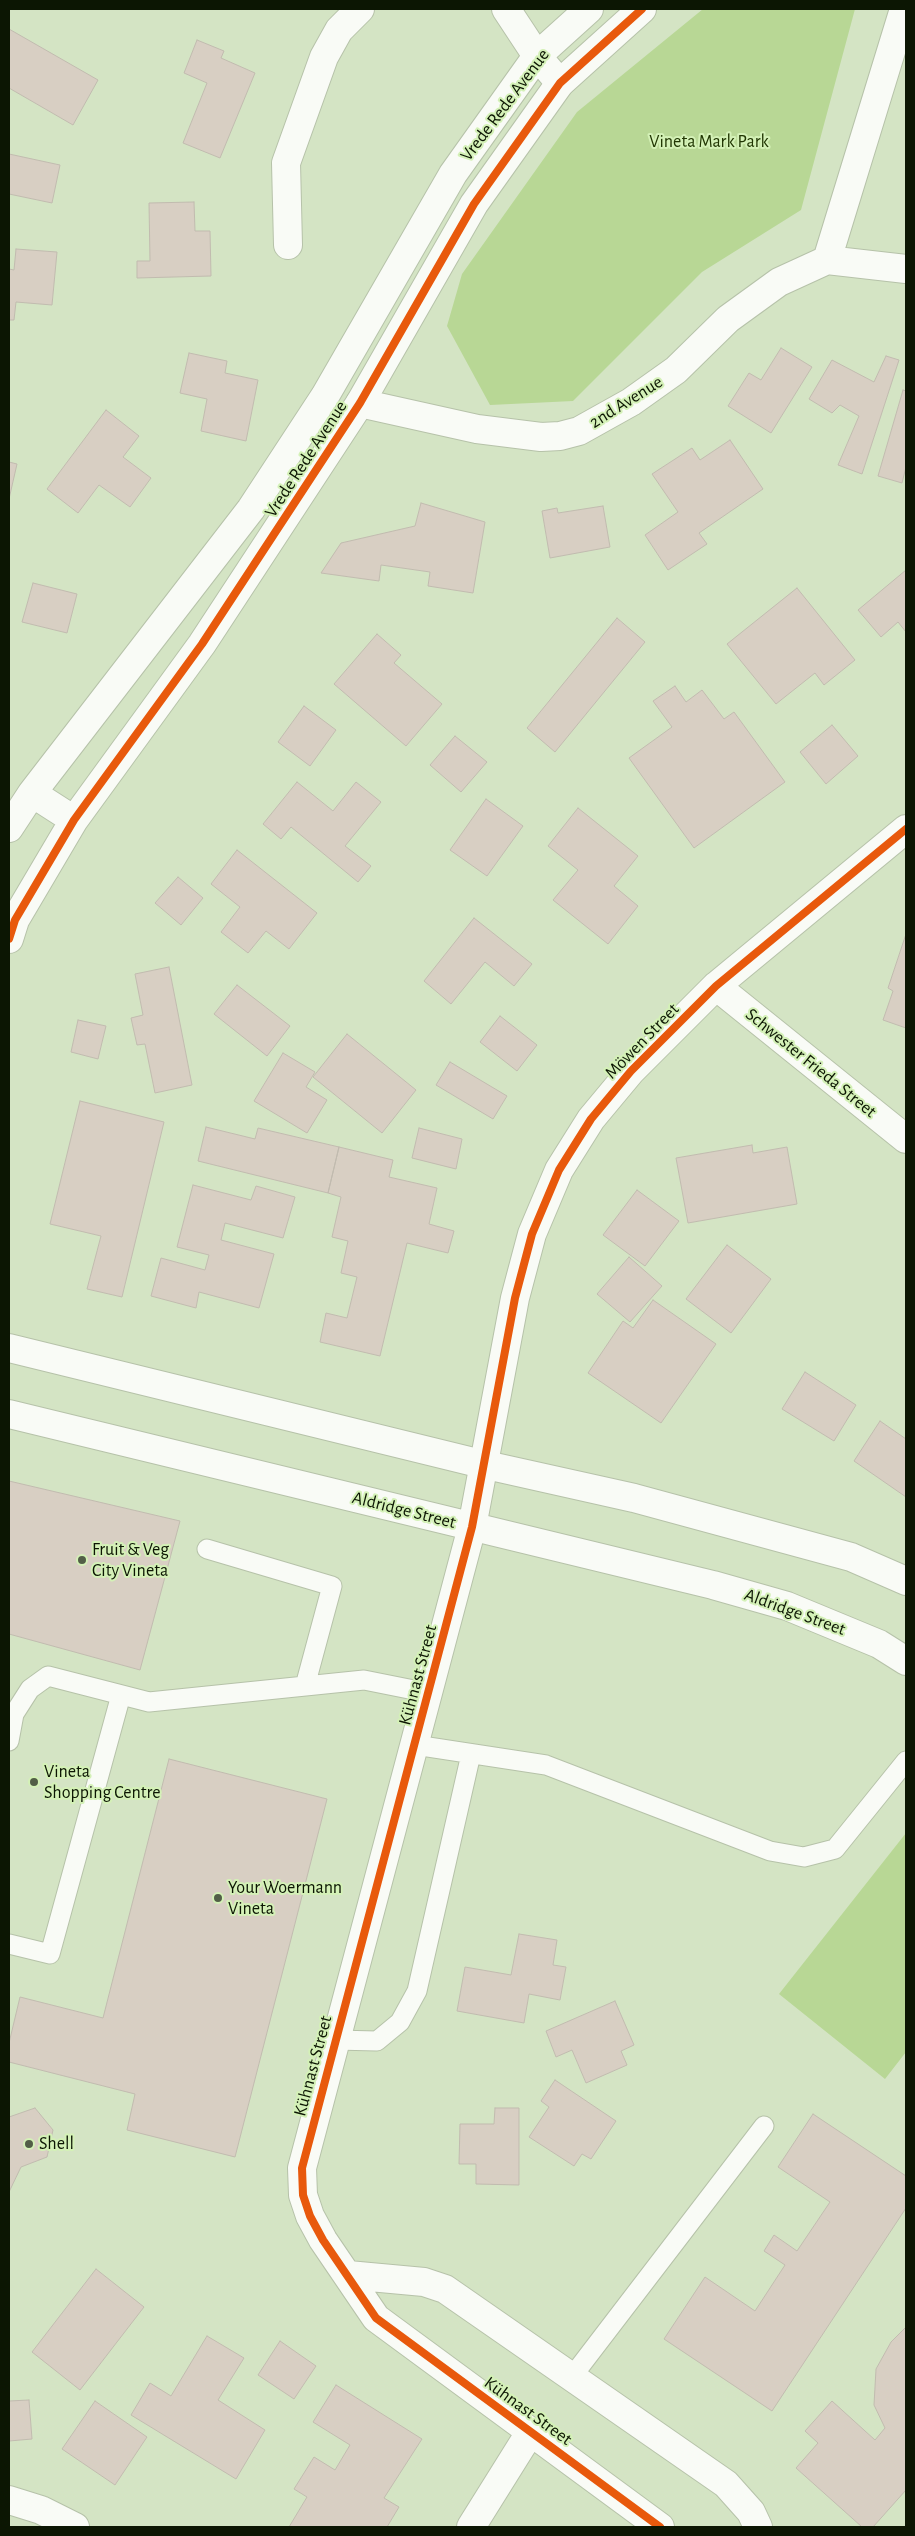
<!DOCTYPE html>
<html>
<head>
<meta charset="utf-8">
<style>
	body { margin:0 }
	#map { position:relative; width:915px; height:2536px; overflow:hidden; background:#d4e4c4; font-family:"Alegreya Sans",sans-serif }
	canvas { display:block }
	.frame { position:absolute; inset:0; border:10px solid #0c1603; pointer-events:none }
</style>
</head>
<body>
<div id="map">
<canvas width="915" height="2536"></canvas>
<div class="frame"></div>
</div>
<script>
const ctx = document.querySelector('canvas').getContext('2d');
ctx.lineJoin = 'round';
function fillPath(path, color) { ctx.fillStyle = color; ctx.fill(path, 'evenodd'); }
const shape = rows => new Path2D(rows.map(r => 'M' + r).join(''));
function trace(path, color, width, dash) { ctx.strokeStyle = color; ctx.lineWidth = width; ctx.lineCap = dash ? 'butt' : 'round'; ctx.setLineDash(dash || []); ctx.stroke(path); }
function drawText(font, color, halo, rows, align = 'center') {
  ctx.font = font + ' "Alegreya Sans",sans-serif'; ctx.lineWidth = 4; ctx.setLineDash([]); ctx.textBaseline = 'middle'; ctx.strokeStyle = halo; ctx.fillStyle = color; for (const [text, x, y, turn = 0] of rows) {
    ctx.save(); ctx.translate(x, y); ctx.rotate((+turn || 0) * Math.PI / 180); ctx.textAlign = isNaN(turn) ? turn : align; if (halo) ctx.strokeText(text, 0, 0); ctx.fillText(text, 0, 0); ctx.restore();
  }
}
const green = shape([
	[703,9,855,9,801,210,702,272,573,401,490,405,447,326,462,274,577,112],
	[906,1833,906,2052,885,2079,779,1994]
]);
const building = shape([
	[9,29,98,80,73,125,9,88,9,29],
	[197,40,224,51,221,58,255,73,220,158,183,143,207,83,184,73,197,40],
	[9,154,60,165,52,203,9,194,9,154],
	[194,202,195,231,210,231,211,276,137,278,137,261,150,261,149,203,194,202],
	[16,249,57,252,52,305,16,302,14,320,9,320,9,269,14,270,16,249],
	[781,348,812,367,771,433,728,406,749,373,761,380,781,348],
	[189,353,227,361,225,373,258,380,246,441,201,431,207,399,180,393,189,353],
	[886,356,899,360,862,474,838,465,859,416,840,405,832,413,809,399,832,360,874,382,886,356],
	[903,390,906,391,906,467,902,483,878,476,903,390],
	[106,410,139,436,123,457,151,478,130,507,99,485,78,513,47,489,106,410],
	[730,440,763,489,699,533,707,544,668,570,645,535,678,512,652,474,692,448,700,460,730,440],
	[9,462,17,464,9,499,9,462],
	[421,503,485,522,473,593,428,586,430,572,381,565,379,581,321,573,341,543,415,526,421,503],
	[603,506,610,547,550,558,542,511,557,508,558,513,603,506],
	[906,570,906,632,898,622,881,637,858,610,906,570],
	[33,583,77,594,67,633,22,622,33,583],
	[797,588,855,660,824,685,815,673,776,704,727,644,797,588],
	[617,618,645,642,555,752,527,728,617,618],
	[377,634,401,655,394,663,442,704,406,746,334,684,377,634],
	[675,686,686,702,702,690,724,719,734,712,785,782,694,848,629,758,672,727,653,701,675,686],
	[304,706,336,730,310,766,278,742,304,706],
	[832,725,858,756,826,784,800,752,832,725],
	[455,736,487,762,461,792,430,765,455,736],
	[297,782,333,811,356,782,381,802,345,846,371,866,358,882,291,827,281,839,263,824,297,782],
	[486,799,523,826,487,876,450,850,486,799],
	[578,808,638,856,614,886,638,906,608,944,553,900,578,870,548,846,578,808],
	[237,850,317,913,289,949,266,931,248,953,221,932,240,907,211,884,237,850],
	[178,877,203,898,181,925,155,903,178,877],
	[474,918,532,964,514,986,485,962,451,1004,424,981,474,918],
	[906,934,906,1028,883,1020,893,991,888,988,906,934],
	[169,967,192,1085,155,1093,145,1044,137,1045,131,1018,143,1015,135,974,169,967],
	[237,985,290,1026,267,1056,214,1014,237,985],
	[500,1016,537,1045,517,1071,480,1042,500,1016],
	[78,1020,106,1026,98,1059,71,1052,78,1020],
	[347,1034,416,1090,382,1133,313,1077,347,1034],
	[283,1053,315,1072,306,1087,327,1100,307,1133,254,1101,283,1053],
	[450,1062,507,1096,493,1119,436,1085,450,1062],
	[80,1101,164,1122,122,1297,87,1289,101,1236,50,1224,80,1101],
	[206,1127,255,1139,258,1128,339,1147,328,1193,198,1161,206,1127],
	[419,1128,462,1139,456,1169,412,1158,419,1128],
	[752,1145,753,1153,787,1147,797,1204,688,1223,676,1158,752,1145],
	[339,1147,393,1160,389,1177,437,1188,429,1224,454,1231,448,1253,407,1243,380,1356,320,1342,326,1313,347,1318,357,1277,341,1273,348,1241,332,1237,341,1197,328,1193,339,1147],
	[193,1185,251,1200,256,1186,295,1197,283,1238,225,1223,221,1240,274,1254,259,1308,199,1292,196,1308,151,1296,161,1258,205,1270,209,1255,177,1247,193,1185],
	[637,1190,679,1221,645,1266,603,1235,637,1190],
	[727,1245,771,1279,731,1333,686,1299,727,1245],
	[629,1257,662,1286,630,1322,597,1294,629,1257],
	[653,1300,716,1344,661,1423,588,1373,623,1321,633,1328,653,1300],
	[805,1372,856,1405,834,1441,782,1409,805,1372],
	[880,1421,906,1439,906,1497,854,1461,880,1421],
	[9,1481,180,1521,140,1670,9,1634,9,1481],
	[169,1759,327,1799,235,2157,127,2130,135,2094,9,2062,9,2043,20,1997,103,2018,169,1759],
	[519,1934,557,1940,553,1965,566,1967,560,2000,529,1994,524,2023,457,2011,465,1967,511,1975,519,1934],
	[615,2001,634,2045,621,2051,627,2065,586,2083,572,2050,556,2057,546,2031,615,2001],
	[555,2080,616,2121,591,2159,582,2154,574,2166,529,2137,549,2107,541,2101,555,2080],
	[35,2108,53,2130,47,2157,21,2167,9,2192,9,2117,35,2108],
	[495,2108,519,2108,519,2185,476,2184,476,2164,459,2164,460,2124,494,2124,495,2108],
	[813,2114,906,2176,906,2208,772,2411,664,2339,705,2277,755,2311,785,2265,764,2251,774,2235,797,2251,830,2202,778,2167,813,2114],
	[96,2269,144,2307,80,2390,32,2352,96,2269],
	[906,2327,906,2490,873,2527,862,2527,796,2468,818,2443,805,2431,832,2401,875,2440,885,2428,874,2405,876,2369,891,2342,906,2327],
	[207,2336,244,2358,218,2400,265,2430,236,2479,131,2415,150,2383,171,2396,207,2336],
	[280,2341,316,2366,294,2399,258,2375,280,2341],
	[336,2385,422,2439,384,2498,399,2507,387,2527,289,2527,307,2497,294,2489,314,2457,335,2470,350,2445,313,2422,336,2385],
	[29,2400,32,2439,9,2441,9,2401,29,2400],
	[95,2401,147,2437,115,2485,62,2449,95,2401]
]);
const service = shape([
	[207,1549,332,1586,305,1686],
	[9,1741,14,1714,30,1689,48,1676,149,1702,364,1680,429,1693],
	[415,1745,546,1765,770,1851,804,1857,835,1849,906,1761],
	[9,1944,50,1954,121,1695],
	[335,2040,377,2041,400,2022,417,1991,471,1754],
	[571,2378,764,2126]
]);
const minor = shape([
	[506,9,537,56,560,83],
	[288,245,286,163,324,57,339,30,360,9],
	[827,260,904,9],
	[360,403,477,429,541,437,560,436,579,431,631,402,676,370,728,319,779,282,827,260,906,269],
	[716,986,906,1139],
	[348,2275,424,2282,445,2289,726,2484,751,2512,758,2527],
	[9,2500,41,2510,75,2527],
	[471,2527,531,2431],
	[660,2527,376,2318,323,2240,310,2216,303,2195,302,2168,472,1527,515,1298,532,1234,559,1170,591,1119,631,1071,716,986,906,829]
]);
const tertiary = shape([
	[32,793,74,820],
	[9,828,32,793,251,509,325,396,453,174,537,56,589,9],
	[9,939,15,920,74,820,202,644,360,403,474,204,560,83,642,9],
	[9,1348,486,1465,634,1498,851,1557,906,1581],
	[9,1414,713,1585,787,1606,879,1644,906,1661]
]);
const cycleway = shape([
	[9,939,15,920,74,820,202,644,360,403,474,204,560,83,642,9],
	[660,2527,376,2318,323,2240,310,2216,303,2195,302,2168,472,1527,515,1298,532,1234,559,1170,591,1119,631,1071,716,986,906,829]
]);
const markers = [
	[82,1560,5,"#525e47"],
	[34,1782,5,"#525e47"],
	[218,1898,5,"#525e47"],
	[29,2144,5,"#525e47"]
];
const streetNames = [
	["Vrede Rede Avenue",505,105,-53],
	["2nd Avenue",626,402,-32],
	["Vrede Rede Avenue",306,459,-57],
	["Möwen Street",642,1041,-46],
	["Schwester Frieda Street",811,1063,39],
	["Aldridge Street",404,1510,14],
	["Aldridge Street",795,1612,20],
	["Kühnast Street",418,1675,-75],
	["Kühnast Street",313,2066,-75],
	["Kühnast Street",528,2411,36]
];
const parkNames = [
	["Vineta Mark Park",709,142]
];
const poiNames = [
	["Fruit & Veg",92,1550],
	["City Vineta",92,1571],
	["Vineta",44,1772],
	["Shopping Centre",44,1793],
	["Your Woermann",228,1888],
	["Vineta",228,1909],
	["Shell",39,2144]
];
fillPath(green, '#b8d795');
fillPath(building, '#d8cfc3');
trace(building, '#c1bbaf', 1);
trace(service, '#b6c2a9', 21);
trace(minor, '#b6c2a9', 30);
trace(tertiary, '#b6c2a9', 30);
trace(service, '#f9fbf6', 19);
trace(minor, '#f9fbf6', 28);
trace(tertiary, '#f9fbf6', 28);
trace(cycleway, '#e8590c', 8);
for (const [x, y, r, color] of markers) { const dot = new Path2D(); dot.arc(x, y, r, 0, 2 * Math.PI); ctx.fillStyle = color; ctx.fill(dot); trace(dot, '#d4f1b7', 2); }
drawText('18px', '#0c1603', '#d4f1b7', streetNames);
drawText('18px', '#213603', '#d4f1b7', parkNames);
drawText('18px', '#0c1603', '#d4f1b7', poiNames, 'left');
</script>
</body>
</html>
